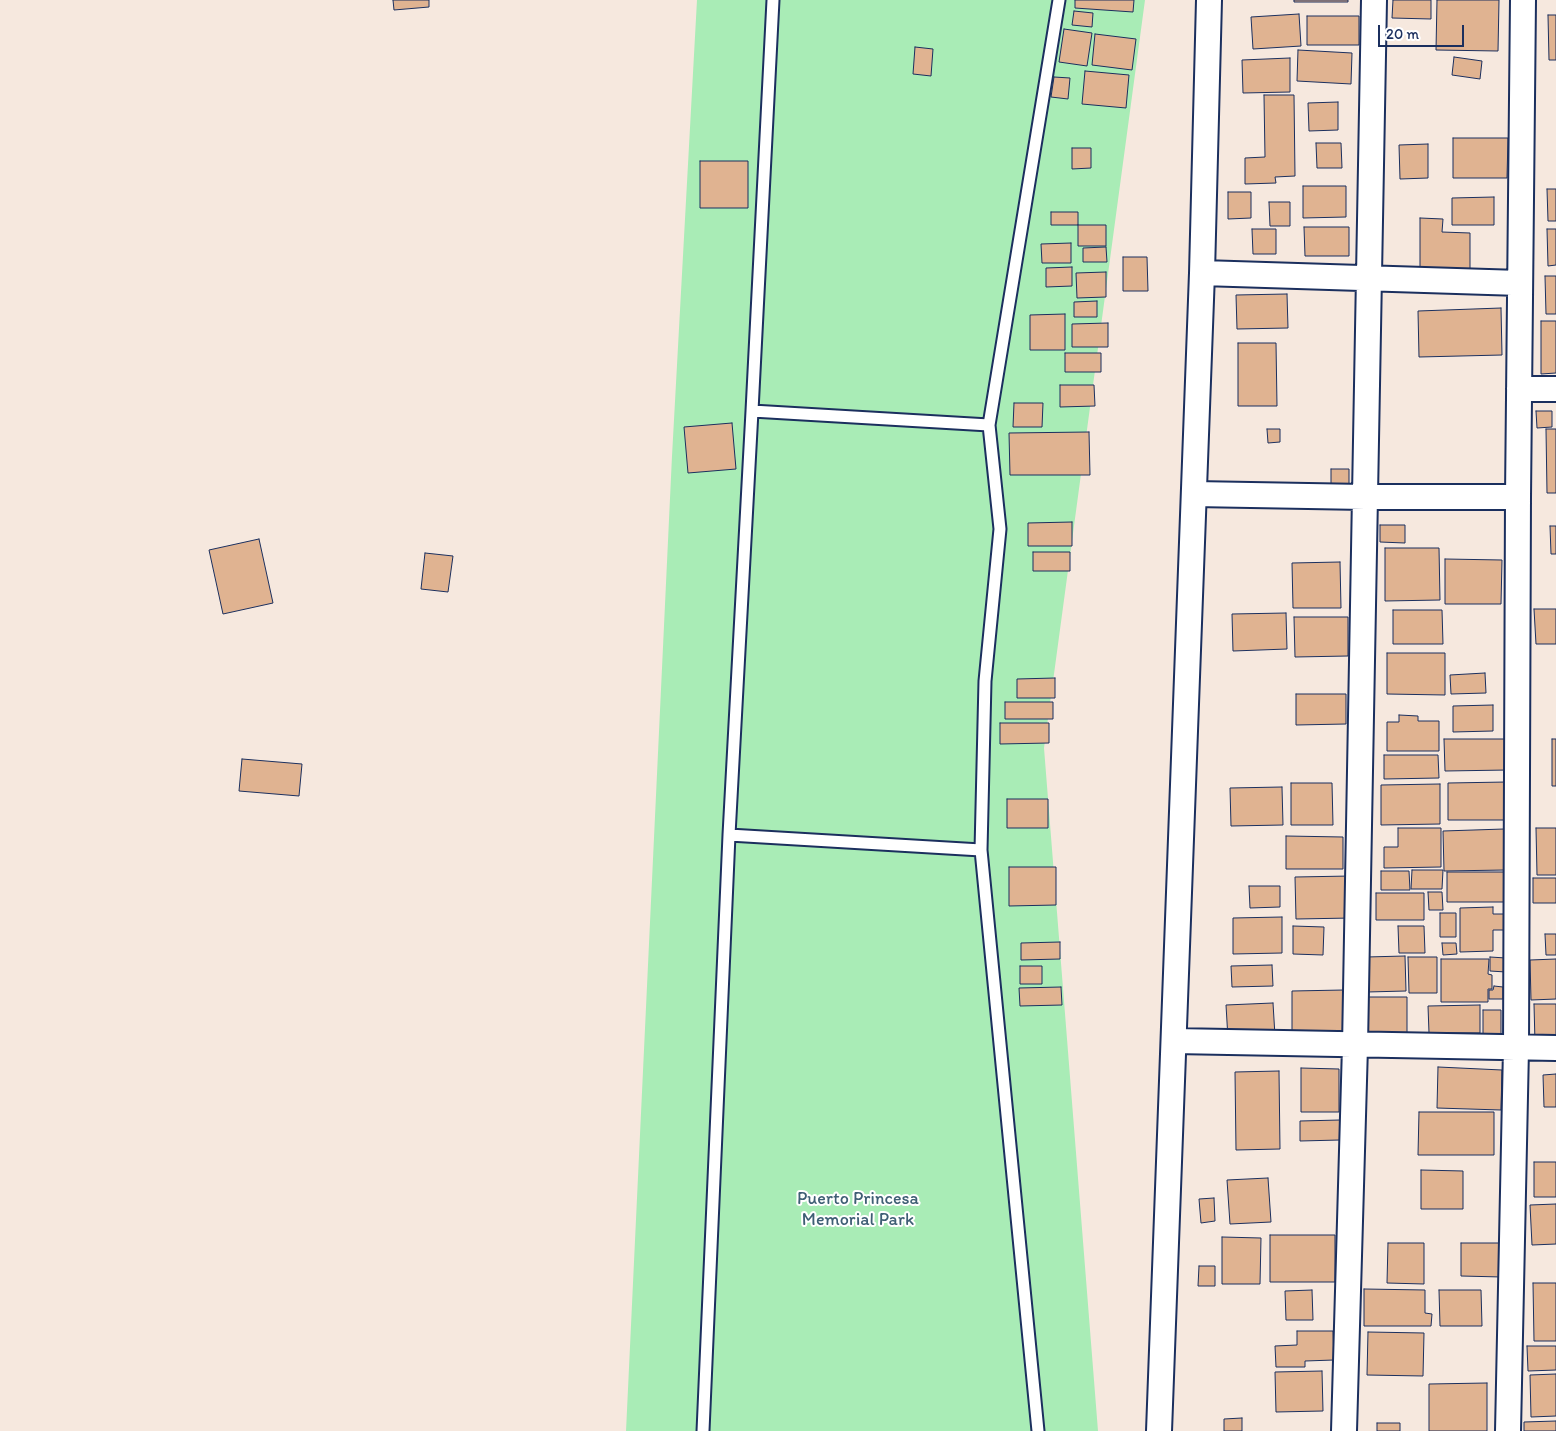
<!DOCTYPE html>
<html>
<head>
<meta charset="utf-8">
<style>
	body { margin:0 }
	#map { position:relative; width:1556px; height:1431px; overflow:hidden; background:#f6e8de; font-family:Itim,sans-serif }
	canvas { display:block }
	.scale { position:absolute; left:1378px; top:25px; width:86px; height:22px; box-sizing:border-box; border:2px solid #1b2f5e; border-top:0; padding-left:6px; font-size:15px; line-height:18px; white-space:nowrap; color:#1b2f5e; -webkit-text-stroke:4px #fff; paint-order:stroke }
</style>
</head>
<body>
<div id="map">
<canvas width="1556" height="1431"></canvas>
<div class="scale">20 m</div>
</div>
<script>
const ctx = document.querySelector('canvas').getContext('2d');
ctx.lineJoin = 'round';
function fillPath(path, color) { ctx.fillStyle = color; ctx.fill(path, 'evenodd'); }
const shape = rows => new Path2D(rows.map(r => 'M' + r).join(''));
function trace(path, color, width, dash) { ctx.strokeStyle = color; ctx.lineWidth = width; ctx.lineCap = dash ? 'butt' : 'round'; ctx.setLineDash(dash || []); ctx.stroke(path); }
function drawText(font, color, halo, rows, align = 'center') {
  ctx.font = font + ' Itim,sans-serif'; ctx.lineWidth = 4; ctx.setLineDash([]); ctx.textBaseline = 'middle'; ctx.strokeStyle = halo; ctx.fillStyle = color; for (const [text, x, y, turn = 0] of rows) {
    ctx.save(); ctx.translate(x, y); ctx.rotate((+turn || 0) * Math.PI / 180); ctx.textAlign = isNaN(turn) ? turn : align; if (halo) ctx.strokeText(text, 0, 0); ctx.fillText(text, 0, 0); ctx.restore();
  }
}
const green = shape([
	[697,0,1145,0,1044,748,1098,1431,626,1431,672,456]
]);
const building = shape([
	[393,0,429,0,429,7,394,10,393,0],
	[1075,0,1134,0,1133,12,1075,8,1075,0],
	[1294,0,1348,0,1348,2,1294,2,1294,0],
	[1393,0,1431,0,1431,19,1392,18,1393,0],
	[1437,0,1499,0,1498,51,1436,50,1437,0],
	[1074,11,1093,13,1092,27,1072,25,1074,11],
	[1299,14,1301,46,1253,49,1251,17,1299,14],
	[1548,15,1556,15,1556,60,1549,60,1548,15],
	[1307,16,1359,16,1359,45,1307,45,1307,16],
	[1064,29,1092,33,1087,66,1059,62,1064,29],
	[1095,34,1136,39,1132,70,1092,65,1095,34],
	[915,47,933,49,931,76,913,74,915,47],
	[1298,50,1352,53,1351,84,1297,81,1298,50],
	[1454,57,1482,61,1480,79,1452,75,1454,57],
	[1290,58,1290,92,1243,93,1242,60,1290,58],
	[1085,71,1129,75,1126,108,1082,104,1085,71],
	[1054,77,1070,78,1068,99,1051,97,1054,77],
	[1264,95,1294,95,1295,176,1275,177,1276,183,1245,184,1245,158,1265,157,1264,95],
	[1338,102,1338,130,1309,131,1308,103,1338,102],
	[1453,138,1508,138,1507,178,1453,178,1453,138],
	[1316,143,1341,143,1342,168,1317,168,1316,143],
	[1428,144,1428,178,1400,179,1399,145,1428,144],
	[1072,148,1091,148,1091,168,1072,169,1072,148],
	[700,161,748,161,748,208,700,208,700,161],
	[1303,186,1346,186,1346,217,1303,218,1303,186],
	[1547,189,1556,189,1556,221,1548,221,1547,189],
	[1228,192,1251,192,1251,218,1228,219,1228,192],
	[1494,197,1494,225,1452,225,1452,198,1494,197],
	[1269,202,1290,202,1290,226,1270,226,1269,202],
	[1051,212,1078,212,1078,225,1051,225,1051,212],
	[1420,218,1443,219,1442,232,1470,233,1470,271,1420,270,1420,218],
	[1078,225,1106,225,1106,246,1078,246,1078,225],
	[1304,227,1349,227,1349,256,1305,256,1304,227],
	[1252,229,1276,229,1276,254,1253,254,1252,229],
	[1547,229,1556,229,1556,265,1548,266,1547,229],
	[1071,243,1071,263,1042,263,1041,244,1071,243],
	[1106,247,1107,262,1083,262,1083,248,1106,247],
	[1123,257,1147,257,1148,291,1123,291,1123,257],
	[1072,267,1072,286,1046,287,1046,268,1072,267],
	[1106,272,1106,297,1077,298,1076,273,1106,272],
	[1545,276,1556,276,1556,314,1546,314,1545,276],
	[1287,294,1288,328,1237,329,1236,295,1287,294],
	[1097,301,1097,317,1074,317,1074,302,1097,301],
	[1501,308,1502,355,1419,357,1418,311,1501,308],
	[1065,314,1065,350,1030,350,1030,315,1065,314],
	[1541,321,1556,321,1556,373,1541,374,1541,321],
	[1108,323,1108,347,1072,347,1072,324,1108,323],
	[1238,343,1276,343,1277,406,1238,406,1238,343],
	[1065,353,1101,353,1101,372,1065,372,1065,353],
	[1060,385,1094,385,1095,406,1060,407,1060,385],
	[1014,403,1043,403,1042,427,1013,427,1014,403],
	[1536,411,1552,411,1552,427,1537,428,1536,411],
	[732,423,736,469,688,473,684,427,732,423],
	[1267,429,1280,429,1280,442,1268,443,1267,429],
	[1546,429,1556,429,1556,493,1547,493,1546,429],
	[1089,432,1090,475,1010,475,1009,433,1089,432],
	[1331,469,1349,469,1349,491,1331,491,1331,469],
	[1072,522,1072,546,1028,546,1028,523,1072,522],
	[1380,525,1405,525,1405,543,1380,542,1380,525],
	[1550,526,1556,526,1556,554,1551,554,1550,526],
	[259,539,273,603,223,614,209,550,259,539],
	[1385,548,1439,548,1440,600,1385,601,1385,548],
	[1033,552,1070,552,1070,571,1033,571,1033,552],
	[425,553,453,556,448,592,421,589,425,553],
	[1445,559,1502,560,1501,604,1445,604,1445,559],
	[1340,562,1341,608,1293,608,1292,563,1340,562],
	[1534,609,1556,609,1556,644,1536,644,1534,609],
	[1393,610,1442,610,1443,644,1393,644,1393,610],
	[1286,613,1287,649,1233,651,1232,614,1286,613],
	[1294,617,1348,617,1348,656,1295,657,1294,617],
	[1387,653,1445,653,1445,695,1387,694,1387,653],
	[1485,673,1486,693,1451,694,1450,675,1485,673],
	[1055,678,1055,698,1017,698,1017,679,1055,678],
	[1296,694,1346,694,1346,724,1296,725,1296,694],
	[1005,702,1053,702,1053,719,1005,719,1005,702],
	[1493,705,1493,731,1453,732,1453,706,1493,705],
	[1399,715,1418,716,1418,721,1439,721,1439,751,1387,751,1387,722,1399,722,1399,715],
	[1000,723,1049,723,1049,743,1000,744,1000,723],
	[1444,739,1508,739,1508,770,1445,771,1444,739],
	[1552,739,1556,739,1556,786,1552,786,1552,739],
	[1384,755,1438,755,1439,778,1384,779,1384,755],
	[242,759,302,764,299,796,239,791,242,759],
	[1507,782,1507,820,1448,820,1448,783,1507,782],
	[1291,783,1332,783,1333,825,1291,825,1291,783],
	[1440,784,1440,824,1381,825,1381,785,1440,784],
	[1282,787,1283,825,1231,826,1230,788,1282,787],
	[1007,799,1048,799,1048,828,1007,828,1007,799],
	[1398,828,1441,828,1441,867,1384,868,1384,847,1398,847,1398,828],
	[1536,828,1556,828,1556,875,1537,875,1536,828],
	[1504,829,1505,870,1444,871,1443,831,1504,829],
	[1286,836,1343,837,1343,869,1286,869,1286,836],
	[1009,867,1056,867,1056,905,1009,906,1009,867],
	[1412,870,1443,870,1442,889,1411,889,1412,870],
	[1381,871,1409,871,1410,890,1381,890,1381,871],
	[1447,872,1504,872,1504,902,1447,902,1447,872],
	[1351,876,1352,918,1296,919,1295,877,1351,876],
	[1533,878,1556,878,1556,903,1533,903,1533,878],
	[1249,886,1280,886,1280,907,1250,908,1249,886],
	[1428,892,1442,892,1443,910,1429,910,1428,892],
	[1376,893,1424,893,1424,920,1376,920,1376,893],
	[1493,907,1493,914,1507,914,1507,930,1493,930,1493,951,1460,952,1460,908,1493,907],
	[1440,913,1456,913,1456,937,1440,937,1440,913],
	[1282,917,1282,953,1233,954,1233,918,1282,917],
	[1293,926,1324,927,1323,955,1293,954,1293,926],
	[1398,926,1424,926,1425,953,1399,953,1398,926],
	[1545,934,1556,934,1556,955,1546,955,1545,934],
	[1060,942,1060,959,1021,960,1021,943,1060,942],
	[1442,943,1456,943,1457,954,1443,955,1442,943],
	[1405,956,1406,991,1367,992,1366,957,1405,956],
	[1408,957,1437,957,1437,993,1409,993,1408,957],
	[1490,957,1506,958,1506,972,1490,971,1490,957],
	[1441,959,1489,959,1488,974,1492,975,1492,989,1488,989,1488,1002,1441,1002,1441,959],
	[1556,959,1556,999,1531,1000,1530,960,1556,959],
	[1272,965,1273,986,1232,987,1231,966,1272,965],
	[1020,966,1042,966,1042,984,1020,984,1020,966],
	[1494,986,1503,987,1503,999,1489,999,1489,990,1493,990,1494,986],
	[1061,987,1062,1005,1020,1006,1019,988,1061,987],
	[1344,990,1345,1033,1292,1034,1292,991,1344,990],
	[1368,997,1407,997,1407,1039,1368,1039,1368,997],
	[1273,1003,1275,1036,1228,1039,1226,1005,1273,1003],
	[1534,1004,1556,1004,1556,1043,1535,1043,1534,1004],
	[1480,1005,1480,1033,1429,1033,1428,1006,1480,1005],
	[1483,1010,1501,1010,1501,1042,1483,1042,1483,1010],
	[1438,1067,1502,1070,1501,1110,1437,1108,1438,1067],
	[1301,1068,1339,1069,1339,1112,1301,1112,1301,1068],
	[1279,1071,1280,1149,1236,1150,1235,1072,1279,1071],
	[1556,1074,1556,1107,1544,1107,1543,1075,1556,1074],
	[1419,1112,1494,1112,1494,1155,1418,1155,1419,1112],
	[1340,1120,1340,1140,1300,1141,1300,1121,1340,1120],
	[1534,1162,1556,1162,1556,1197,1534,1197,1534,1162],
	[1421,1170,1463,1171,1463,1209,1421,1209,1421,1170],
	[1268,1178,1271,1222,1230,1224,1227,1180,1268,1178],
	[1214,1198,1215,1221,1201,1223,1199,1199,1214,1198],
	[1556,1204,1556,1244,1532,1245,1530,1205,1556,1204],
	[1270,1235,1335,1235,1335,1282,1270,1282,1270,1235],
	[1222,1237,1261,1238,1260,1284,1222,1284,1222,1237],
	[1388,1243,1424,1243,1424,1284,1387,1283,1388,1243],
	[1461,1243,1503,1243,1502,1277,1461,1276,1461,1243],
	[1199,1266,1215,1266,1215,1286,1198,1286,1199,1266],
	[1533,1283,1556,1283,1556,1341,1534,1341,1533,1283],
	[1364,1289,1425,1290,1425,1313,1432,1314,1431,1326,1364,1326,1364,1289],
	[1312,1290,1313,1320,1286,1320,1285,1291,1312,1290],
	[1439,1290,1481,1290,1482,1326,1440,1326,1439,1290],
	[1297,1331,1333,1331,1334,1360,1305,1361,1305,1367,1276,1367,1275,1346,1297,1345,1297,1331],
	[1368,1332,1424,1333,1423,1376,1367,1375,1368,1332],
	[1527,1346,1556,1346,1556,1370,1528,1371,1527,1346],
	[1322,1371,1323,1411,1276,1412,1275,1372,1322,1371],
	[1556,1374,1556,1416,1531,1417,1530,1375,1556,1374],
	[1487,1383,1487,1431,1429,1431,1429,1384,1487,1383],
	[1242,1418,1242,1431,1224,1431,1224,1419,1242,1418],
	[1556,1421,1556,1431,1524,1431,1524,1422,1556,1421],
	[1377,1423,1400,1423,1400,1431,1377,1431,1377,1423]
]);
const service = shape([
	[752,411,989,425],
	[729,835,981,850],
	[703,1431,729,835,752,411,773,0],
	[1038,1431,981,850,985,681,1000,529,989,425,1059,0]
]);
const minor = shape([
	[1202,273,1520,283],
	[1519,389,1556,389],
	[1194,494,1365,497,1518,497],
	[1174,1041,1556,1048],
	[1159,1431,1202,273,1209,0],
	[1344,1431,1355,1046,1374,0],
	[1508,1431,1516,1048,1518,497,1523,0]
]);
const parkNames = [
	["Puerto Princesa",858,1199],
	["Memorial Park",858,1220]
];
fillPath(green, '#a9ecb6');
fillPath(building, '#e0b391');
trace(building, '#1b2f5e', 1);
trace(service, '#1b2f5e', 15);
trace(minor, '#1b2f5e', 28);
trace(service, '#fff', 11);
trace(minor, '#fff', 24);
drawText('18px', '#3e5e74', '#fff', parkNames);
</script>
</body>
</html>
